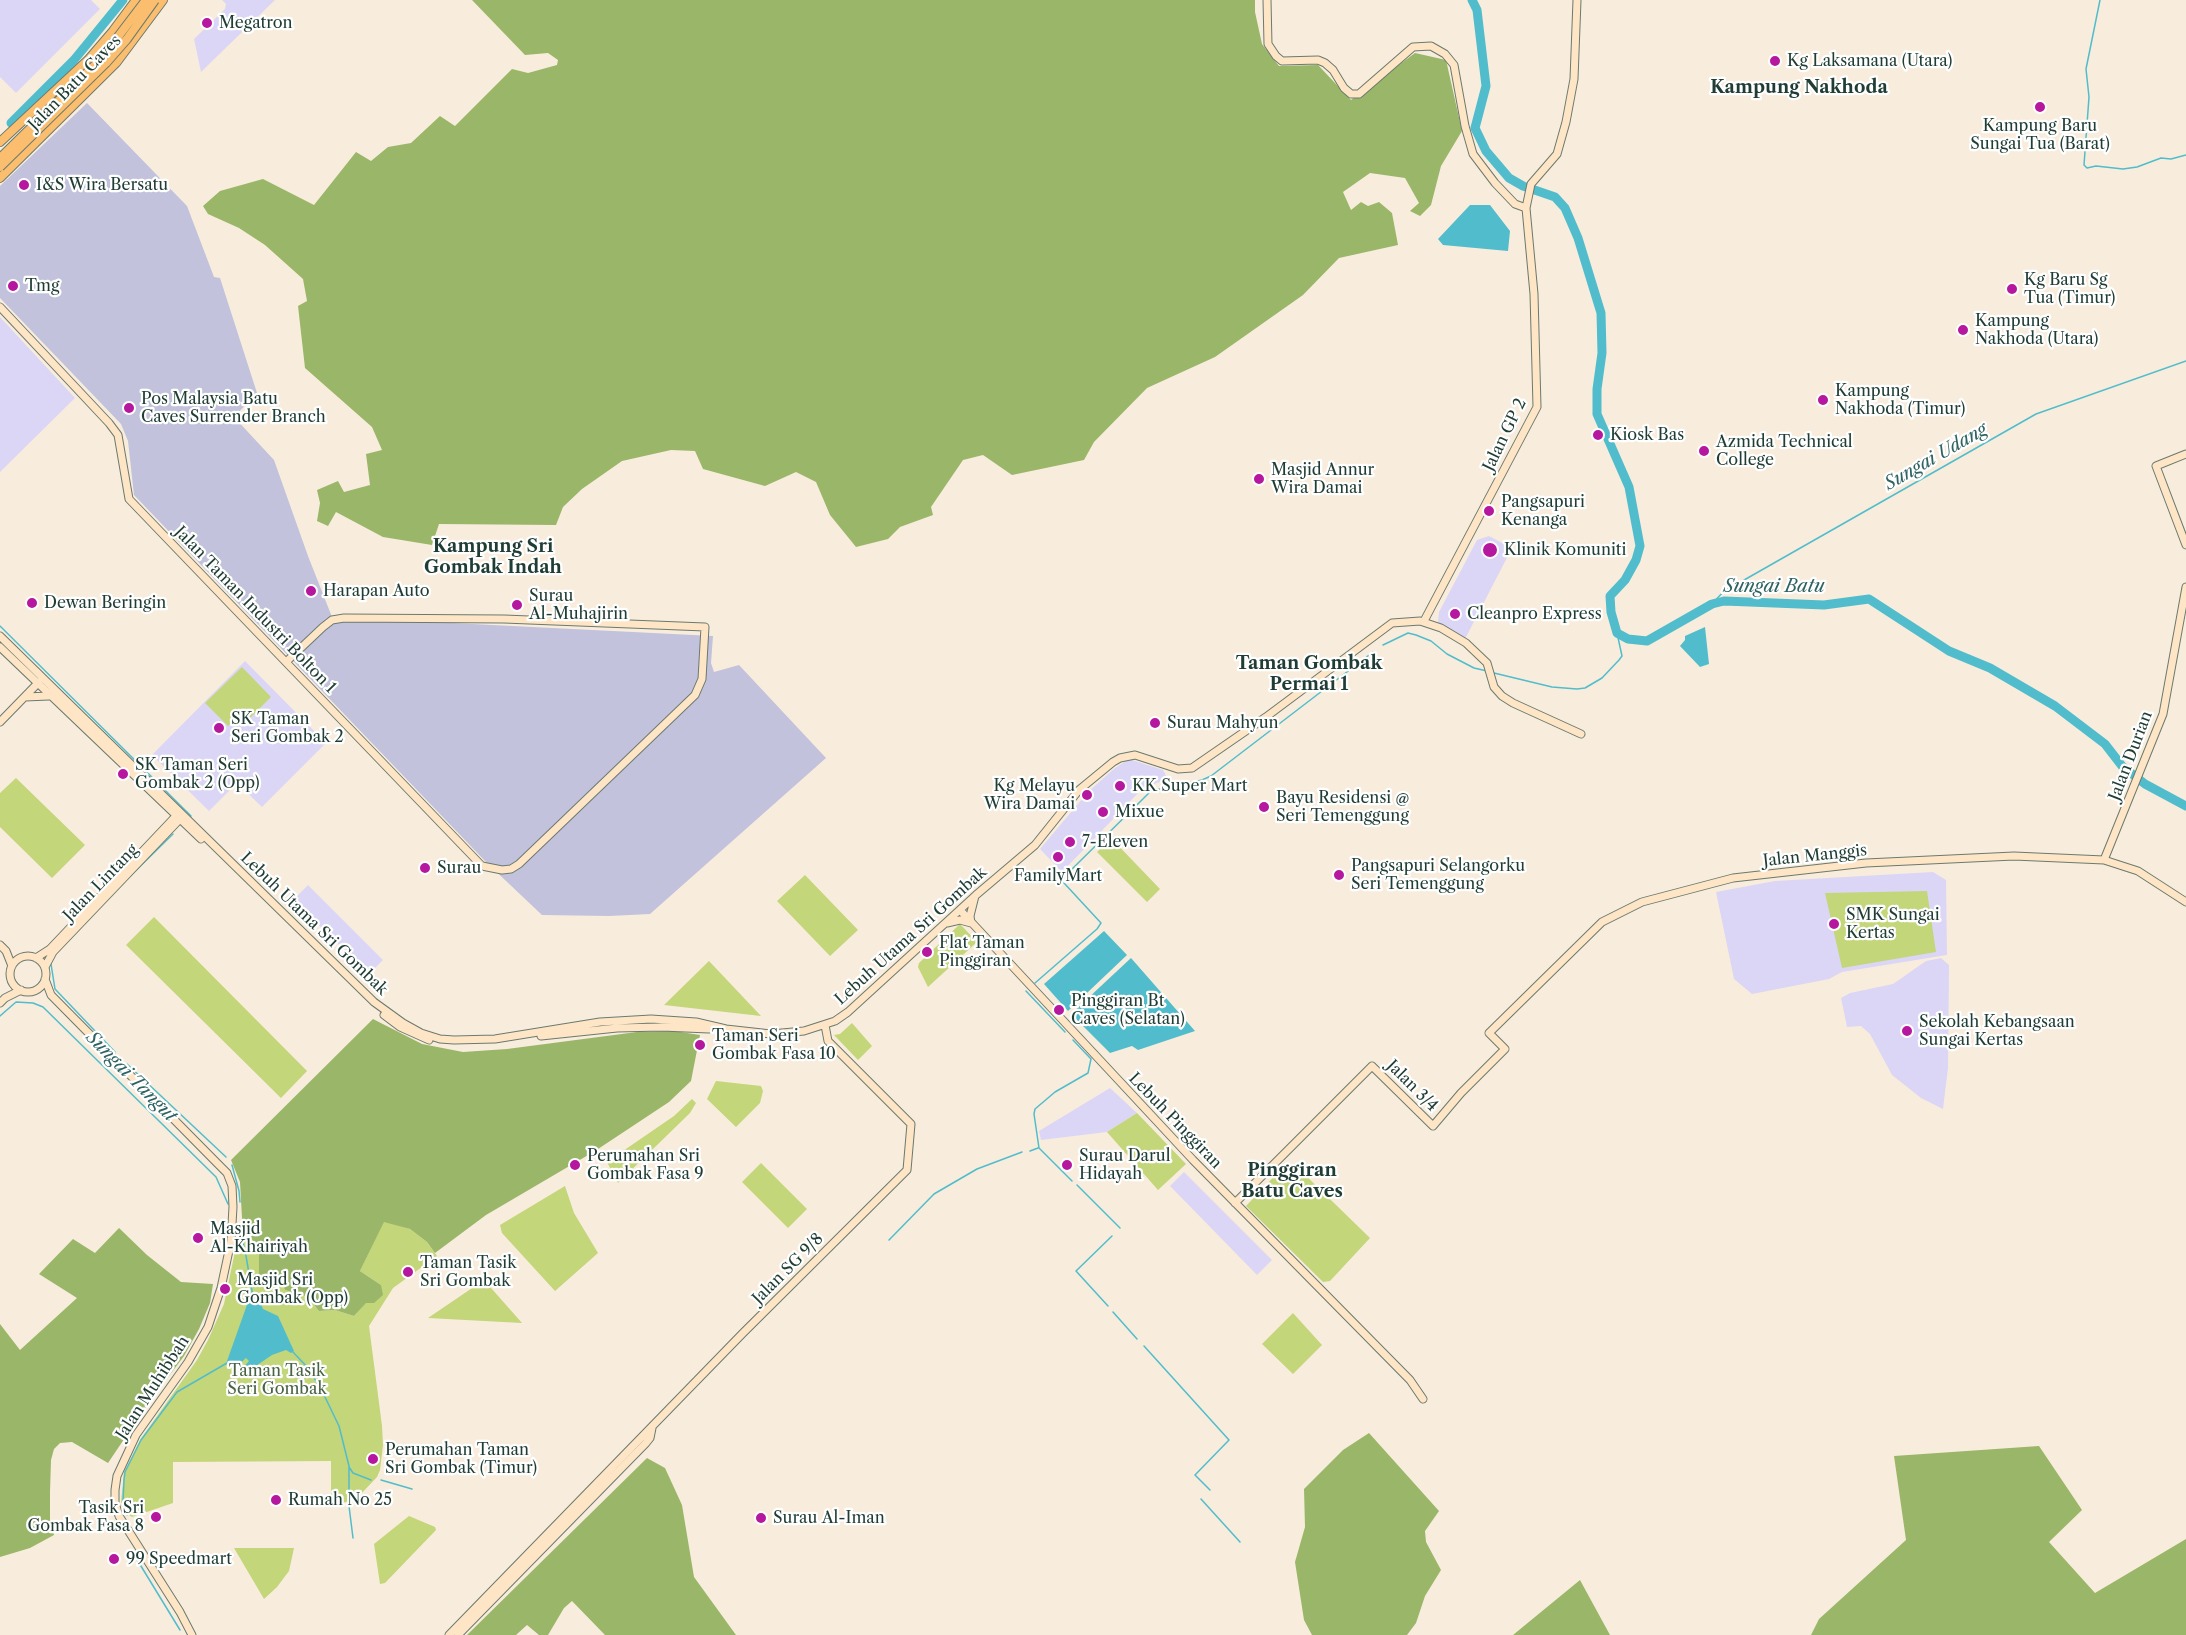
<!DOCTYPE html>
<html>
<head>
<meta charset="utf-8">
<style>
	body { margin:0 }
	canvas { display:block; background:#f8ecdc }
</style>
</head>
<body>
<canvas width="2186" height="1635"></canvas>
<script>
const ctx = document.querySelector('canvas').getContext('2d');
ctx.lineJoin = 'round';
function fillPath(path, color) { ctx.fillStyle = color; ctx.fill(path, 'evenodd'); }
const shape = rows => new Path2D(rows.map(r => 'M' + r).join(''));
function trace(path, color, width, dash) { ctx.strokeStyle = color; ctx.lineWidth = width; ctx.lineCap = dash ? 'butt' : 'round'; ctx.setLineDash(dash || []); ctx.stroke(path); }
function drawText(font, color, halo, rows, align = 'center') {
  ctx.font = font + ' "Libre Caslon Text",serif'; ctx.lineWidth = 4.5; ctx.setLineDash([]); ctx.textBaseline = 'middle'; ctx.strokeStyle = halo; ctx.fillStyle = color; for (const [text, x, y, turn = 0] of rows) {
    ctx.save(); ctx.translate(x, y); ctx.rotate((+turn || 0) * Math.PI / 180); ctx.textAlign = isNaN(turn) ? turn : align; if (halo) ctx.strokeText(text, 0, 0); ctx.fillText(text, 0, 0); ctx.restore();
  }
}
const built = shape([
	[0,0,91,0,100,9,16,93,0,77],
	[222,0,275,0,201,72,194,39,225,9,226,4],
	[0,317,75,398,0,472],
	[1489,536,1512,548,1465,639,1438,623,1439,612,1477,540],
	[245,661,326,743,262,807,237,783,209,811,152,755],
	[1129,759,1163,770,1168,779,1143,788,1062,872,1040,849,1088,792,1115,768],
	[1933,872,1946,880,1947,955,1842,972,1829,979,1752,994,1734,979,1716,892,1775,881],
	[308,885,383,960,369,974,293,900],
	[1941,958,1949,965,1948,1068,1943,1109,1921,1098,1892,1075,1870,1034,1861,1026,1847,1027,1841,998,1850,993,1893,984,1926,961],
	[1110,1088,1137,1113,1107,1132,1041,1140,1039,1131],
	[1184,1172,1272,1260,1257,1275,1170,1186]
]);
const industrial = shape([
	[87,103,187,206,214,277,220,278,257,393,234,417,274,460,308,556,332,617,713,636,711,663,714,672,739,665,826,758,650,914,609,916,542,915,486,862,134,495,128,441,121,424,0,298,0,186]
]);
const green = shape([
	[242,667,271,697,246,722,239,715,228,726,205,703],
	[16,778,85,845,52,878,0,827,0,793],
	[1111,838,1160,889,1147,902,1097,852],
	[805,875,858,930,830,956,777,901],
	[1927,891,1936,952,1842,968,1825,893],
	[154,917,307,1071,281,1098,126,945],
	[960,924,977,942,928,987,918,967,919,963],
	[709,961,761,1016,664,1005],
	[852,1023,872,1046,858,1060,834,1035,840,1034],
	[716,1081,761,1086,763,1091,760,1103,736,1127,707,1099],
	[692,1099,696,1103,690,1113,618,1183,607,1162,674,1116],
	[1137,1113,1186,1164,1158,1190,1107,1132],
	[761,1163,807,1209,788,1228,742,1182],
	[1284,1166,1298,1168,1370,1238,1330,1281,1323,1282,1320,1279,1246,1206],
	[565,1186,574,1213,598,1253,555,1291,502,1233,500,1225],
	[242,1218,259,1254,259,1276,281,1281,285,1290,308,1297,319,1311,335,1310,354,1316,381,1285,360,1271,384,1221,410,1229,427,1242,437,1256,393,1288,369,1326,382,1426,383,1445,380,1470,377,1477,359,1496,346,1502,331,1505,331,1461,173,1462,173,1503,132,1517,126,1513,121,1502,124,1472,140,1440,197,1360,208,1340,224,1304],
	[484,1280,522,1323,428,1318],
	[1293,1313,1322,1345,1293,1374,1262,1344],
	[409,1516,435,1527,436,1530,385,1583,380,1584,374,1544],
	[234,1548,294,1548,289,1571,277,1587,264,1599]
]);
const forest = shape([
	[472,0,1255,0,1255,12,1262,44,1279,66,1318,65,1351,100,1415,53,1446,60,1462,131,1441,166,1431,205,1420,216,1410,211,1419,203,1405,178,1370,173,1343,192,1351,210,1361,202,1368,206,1379,202,1392,213,1398,245,1339,258,1303,295,1215,357,1147,388,1094,442,1084,460,1012,475,983,455,963,460,931,507,933,515,900,527,888,539,856,547,830,515,816,482,796,472,765,486,703,469,695,451,671,450,622,461,582,489,563,507,556,525,439,524,432,545,383,537,336,512,328,526,317,521,320,503,317,490,338,481,344,492,370,485,366,454,382,450,372,427,305,368,298,306,307,301,303,279,265,245,239,228,208,214,203,206,220,191,263,179,314,205,356,152,371,161,388,147,411,143,440,116,455,126,512,69,528,73,557,65,558,60,548,53,525,55],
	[373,1019,422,1044,463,1052,507,1049,637,1032,674,1031,700,1035,691,1081,669,1102,595,1151,486,1215,435,1253,427,1242,410,1229,384,1222,360,1271,381,1285,383,1295,374,1303,366,1303,354,1316,335,1310,319,1311,308,1297,285,1290,281,1281,269,1286,263,1283,259,1276,259,1254,242,1218,240,1182,231,1160],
	[119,1228,147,1255,181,1282,213,1284,210,1303,199,1329,184,1356,145,1408,108,1463,72,1442,60,1443,54,1449,51,1460,50,1492,50,1520,54,1535,30,1548,0,1557,0,1324,20,1350,77,1298,39,1274,73,1239,95,1253],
	[1369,1433,1439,1511,1425,1531,1426,1542,1441,1570,1425,1596,1416,1623,1407,1635,1312,1635,1304,1620,1295,1562,1305,1527,1304,1489,1343,1450],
	[2039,1446,2082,1510,2049,1542,2095,1593,2186,1539,2186,1635,1811,1635,1819,1619,1906,1540,1894,1456],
	[647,1458,665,1468,682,1505,694,1577,736,1635,605,1635,572,1601,564,1608,548,1635,539,1635,527,1625,516,1635,467,1635],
	[1580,1580,1610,1635,1513,1635]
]);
const water = shape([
	[1470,205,1490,205,1510,231,1508,251,1443,245,1438,239],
	[1705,627,1709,664,1700,667,1680,646,1685,640,1685,636],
	[1104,931,1127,955,1068,1011,1044,984],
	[1131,958,1195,1031,1138,1050,1132,1046,1110,1053,1071,1014],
	[258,1297,263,1309,278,1316,294,1351,291,1353,286,1350,272,1355,247,1372,242,1372,240,1371,249,1361,246,1358,235,1368,228,1365,227,1361,248,1302,252,1298]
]);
const stream = shape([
	[2100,0,2086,69,2089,97,2084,165,2087,168,2096,166,2123,169,2137,167,2161,158,2171,159,2186,155],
	[1712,604,1723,592,2036,414,2186,361],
	[0,626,191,816],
	[1383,645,1408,633,1416,635,1431,641,1447,654,1474,668,1487,671],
	[1494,673,1552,687,1577,689,1585,688,1602,678,1619,660,1622,656,1617,633],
	[1069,872,1151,791,1202,780,1211,776,1373,652],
	[121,885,173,834],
	[51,964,55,989,115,1052],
	[1035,983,1097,929,1101,923,1064,883],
	[1026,991,1065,1032],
	[0,1016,16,1002,33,1003,43,1007,216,1177,228,1204],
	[127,1064,226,1157],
	[1030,1151,1038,1148],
	[232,1165,239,1191,240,1202],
	[1072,1181,1039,1148,1034,1114,1035,1109,1055,1092,1088,1073,1091,1059,1073,1040],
	[1077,1185,1120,1228],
	[240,1234,245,1250,253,1297],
	[889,1240,934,1194,977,1169,1022,1152],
	[1108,1306,1076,1271,1112,1236],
	[1113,1312,1137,1339],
	[1144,1346,1229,1440,1195,1475,1210,1490],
	[293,1352,309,1369,325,1397,339,1426,349,1466,349,1494],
	[349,1467,353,1473,371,1480],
	[381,1480,412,1489],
	[1201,1499,1240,1542],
	[349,1506,353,1538],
	[127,1515,123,1503,124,1480,125,1472,141,1440,177,1392,227,1363],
	[133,1553,180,1630]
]);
const river = shape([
	[1472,0,1477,10,1486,86,1475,128,1486,151,1509,178,1523,186,1555,197,1565,208,1578,238,1601,313,1602,353,1597,389,1597,414,1629,487,1640,546,1636,560,1625,580,1610,596,1611,612,1617,633,1628,639,1647,641,1712,604,1724,601,1824,605,1869,599,1949,651,1990,668,2055,706,2105,744,2122,766,2145,784,2186,806],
	[11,123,74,60,123,0]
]);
const secondary = shape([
	[1267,0,1268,44,1276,56,1282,61,1318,60,1325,63,1333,70,1344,88,1351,94,1359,94,1413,47,1431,46,1445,54,1454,65,1465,126,1473,154,1495,183,1515,204,1526,208],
	[0,307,109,423,118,435,129,499,482,866,502,870,511,869,519,864,695,695,702,679,705,627,504,619,344,618,332,620,323,627,286,662],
	[2186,454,2156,466,2186,545],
	[1424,621,1537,407,1534,294,1526,208,1531,184,1557,154,1566,122,1574,79,1577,0],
	[0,636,374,1002,403,1023,421,1033,440,1039,454,1040,495,1039,600,1022,651,1019,696,1022,726,1029,771,1034,804,1031,835,1021,848,1012,976,895,1035,845,1079,790,1113,762,1120,758,1135,755,1178,769,1192,768,1266,717,1392,623,1420,621,1441,628,1466,643,1487,663,1494,687,1502,696,1513,703,1581,734],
	[0,647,201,839],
	[25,697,49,696],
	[0,722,39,682],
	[2104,860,2163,714,2186,587],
	[960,910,1193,1160,1410,1380,1423,1399],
	[947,923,960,920,971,923],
	[971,923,970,916,975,896],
	[0,945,6,951,12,966],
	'10 974a18 18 0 1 1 36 0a18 18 0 1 1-36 0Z',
	[36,958,50,949,176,816],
	[45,967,53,952,180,819],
	[45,979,51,995,217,1163,227,1173,232,1186,233,1207,231,1241,221,1288,208,1327,188,1362,136,1435,117,1476,115,1490,115,1503,119,1516,180,1612,192,1635],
	[0,1003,5,998,21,990],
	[384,1015,400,1027,429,1040],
	[541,1036,617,1028,662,1027,709,1029],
	[1235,1203,1372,1066,1433,1126,1461,1093,1505,1049,1489,1033,1602,922,1642,902,1733,878,1866,863,2014,856,2104,860,2138,871,2186,902],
	[449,1635,743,1333,907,1170,911,1124,828,1041,825,1025],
	[458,1635,646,1443,650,1438,652,1428]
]);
const primary = shape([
	[0,142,88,60,113,31,136,0],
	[0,178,116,63,163,0]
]);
const highwayBridge = shape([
	[0,158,101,59,146,0],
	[0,167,106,63,127,39,155,0]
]);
const markers = [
	[207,23,6,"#b5179e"],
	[1775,61,6,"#b5179e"],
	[2040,107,6,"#b5179e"],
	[24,185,6,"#b5179e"],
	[13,286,6,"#b5179e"],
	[2012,289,6,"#b5179e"],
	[1963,330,6,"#b5179e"],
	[1823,400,6,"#b5179e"],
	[129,408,6,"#b5179e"],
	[1598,435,6,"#b5179e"],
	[1704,451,6,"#b5179e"],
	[1259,479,6,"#b5179e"],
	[1489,511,6,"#b5179e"],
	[1490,550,8,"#b5179e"],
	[311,591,6,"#b5179e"],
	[32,603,6,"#b5179e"],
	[517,605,6,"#b5179e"],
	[1455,614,6,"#b5179e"],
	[1155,723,6,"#b5179e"],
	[219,728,6,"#b5179e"],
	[123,774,6,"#b5179e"],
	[1120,786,6,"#b5179e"],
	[1087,795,6,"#b5179e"],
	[1264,807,6,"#b5179e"],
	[1103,812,6,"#b5179e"],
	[1070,842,6,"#b5179e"],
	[1058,857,6,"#b5179e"],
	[425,868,6,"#b5179e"],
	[1339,875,6,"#b5179e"],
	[1834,924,6,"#b5179e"],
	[927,952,6,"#b5179e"],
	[1059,1010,6,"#b5179e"],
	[1907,1031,6,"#b5179e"],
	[700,1045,6,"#b5179e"],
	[575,1165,6,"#b5179e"],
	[1067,1165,6,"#b5179e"],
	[198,1238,6,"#b5179e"],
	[408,1272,6,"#b5179e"],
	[225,1289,6,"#b5179e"],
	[373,1459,6,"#b5179e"],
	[276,1500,6,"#b5179e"],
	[156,1517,6,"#b5179e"],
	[761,1518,6,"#b5179e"],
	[114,1559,6,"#b5179e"]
];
const poiNames = [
	["Megatron",219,23],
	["Kg Laksamana (Utara)",1787,61],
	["Kampung Baru",2040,126,"center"],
	["Sungai Tua (Barat)",2040,144,"center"],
	["I&S Wira Bersatu",36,185],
	["Kg Baru Sg",2024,280],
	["Tua (Timur)",2024,298],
	["Tmg",25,286],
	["Kampung",1975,321],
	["Nakhoda (Utara)",1975,339],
	["Kampung",1835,391],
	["Nakhoda (Timur)",1835,409],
	["Pos Malaysia Batu",141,399],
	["Caves Surrender Branch",141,417],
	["Kiosk Bas",1610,435],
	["Azmida Technical",1716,442],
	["College",1716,460],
	["Masjid Annur",1271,470],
	["Wira Damai",1271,488],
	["Pangsapuri",1501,502],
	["Kenanga",1501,520],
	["Klinik Komuniti",1504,550],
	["Harapan Auto",323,591],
	["Surau",529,596],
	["Al-Muhajirin",529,614],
	["Dewan Beringin",44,603],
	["Cleanpro Express",1467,614],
	["SK Taman",231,719],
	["Seri Gombak 2",231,737],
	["Surau Mahyun",1167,723],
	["SK Taman Seri",135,765],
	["Gombak 2 (Opp)",135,783],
	["Kg Melayu",1075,786,"right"],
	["Wira Damai",1075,804,"right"],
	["KK Super Mart",1132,786],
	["Bayu Residensi @",1276,798],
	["Seri Temenggung",1276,816],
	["Mixue",1115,812],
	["7-Eleven",1082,842],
	["Pangsapuri Selangorku",1351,866],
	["Seri Temenggung",1351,884],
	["Surau",437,868],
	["FamilyMart",1058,876,"center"],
	["SMK Sungai",1846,915],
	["Kertas",1846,933],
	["Flat Taman",939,943],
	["Pinggiran",939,961],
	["Pinggiran Bt",1071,1001],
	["Caves (Selatan)",1071,1019],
	["Sekolah Kebangsaan",1919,1022],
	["Sungai Kertas",1919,1040],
	["Taman Seri",712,1036],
	["Gombak Fasa 10",712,1054],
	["Perumahan Sri",587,1156],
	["Gombak Fasa 9",587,1174],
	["Surau Darul",1079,1156],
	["Hidayah",1079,1174],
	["Masjid",210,1229],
	["Al-Khairiyah",210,1247],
	["Taman Tasik",420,1263],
	["Sri Gombak",420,1281],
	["Masjid Sri",237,1280],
	["Gombak (Opp)",237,1298],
	["Perumahan Taman",385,1450],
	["Sri Gombak (Timur)",385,1468],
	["Rumah No 25",288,1500],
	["Tasik Sri",144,1508,"right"],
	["Gombak Fasa 8",144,1526,"right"],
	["Surau Al-Iman",773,1518],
	["99 Speedmart",126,1559]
];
const streetNames = [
	["Jalan Batu Caves",75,83,-46],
	["Jalan GP 2",1505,435,-64],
	["Jalan Taman Industri Bolton 1",255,610,46],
	["Jalan Durian",2131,756,-69],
	["Jalan Manggis",1815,856,-6],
	["Jalan Lintang",101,883,-46],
	["Lebuh Utama Sri Gombak",314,924,44],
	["Lebuh Utama Sri Gombak",911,936,-42],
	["Jalan 3/4",1412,1086,45],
	["Lebuh Pinggiran",1175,1121,46],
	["Jalan SG 9/8",788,1269,-45],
	["Jalan Muhibbah",153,1388,-57]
];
const parkNames = [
	["Taman Tasik",277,1371],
	["Seri Gombak",277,1389]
];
const neighbourhoodNames = [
	["Kampung Nakhoda",1799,88],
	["Kampung Sri",493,547],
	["Gombak Indah",493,568],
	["Taman Gombak",1309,664],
	["Permai 1",1309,685],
	["Pinggiran",1292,1171],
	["Batu Caves",1292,1192]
];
const waterNames = [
	["Sungai Udang",1936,457,-30],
	["Sungai Batu",1774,587],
	["Sungai Tangut",131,1077,45]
];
fillPath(built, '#dcd6f6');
fillPath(industrial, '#c2c2dc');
fillPath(green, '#c3d679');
fillPath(forest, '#9ab769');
fillPath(water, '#51bdcc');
trace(stream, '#51bdcc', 1.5);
trace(river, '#51bdcc', 9);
trace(secondary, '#6b7a6f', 9);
trace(primary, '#6b7a6f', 10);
trace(secondary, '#fde5c5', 7);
trace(primary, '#fabe6e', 8);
trace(highwayBridge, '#6b7a6f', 10, []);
trace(highwayBridge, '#fabe6e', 8);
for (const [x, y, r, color] of markers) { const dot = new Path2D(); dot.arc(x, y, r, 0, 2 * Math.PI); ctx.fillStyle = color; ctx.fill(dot); trace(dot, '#fff', 2); }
drawText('16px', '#1f3d34', '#fff', poiNames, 'left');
drawText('16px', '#1f3d34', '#fff', streetNames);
drawText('16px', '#486345', '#fff', parkNames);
drawText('bold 18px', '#1f3d34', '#fff', neighbourhoodNames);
drawText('italic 18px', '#2e6362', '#fff', waterNames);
</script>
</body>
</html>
